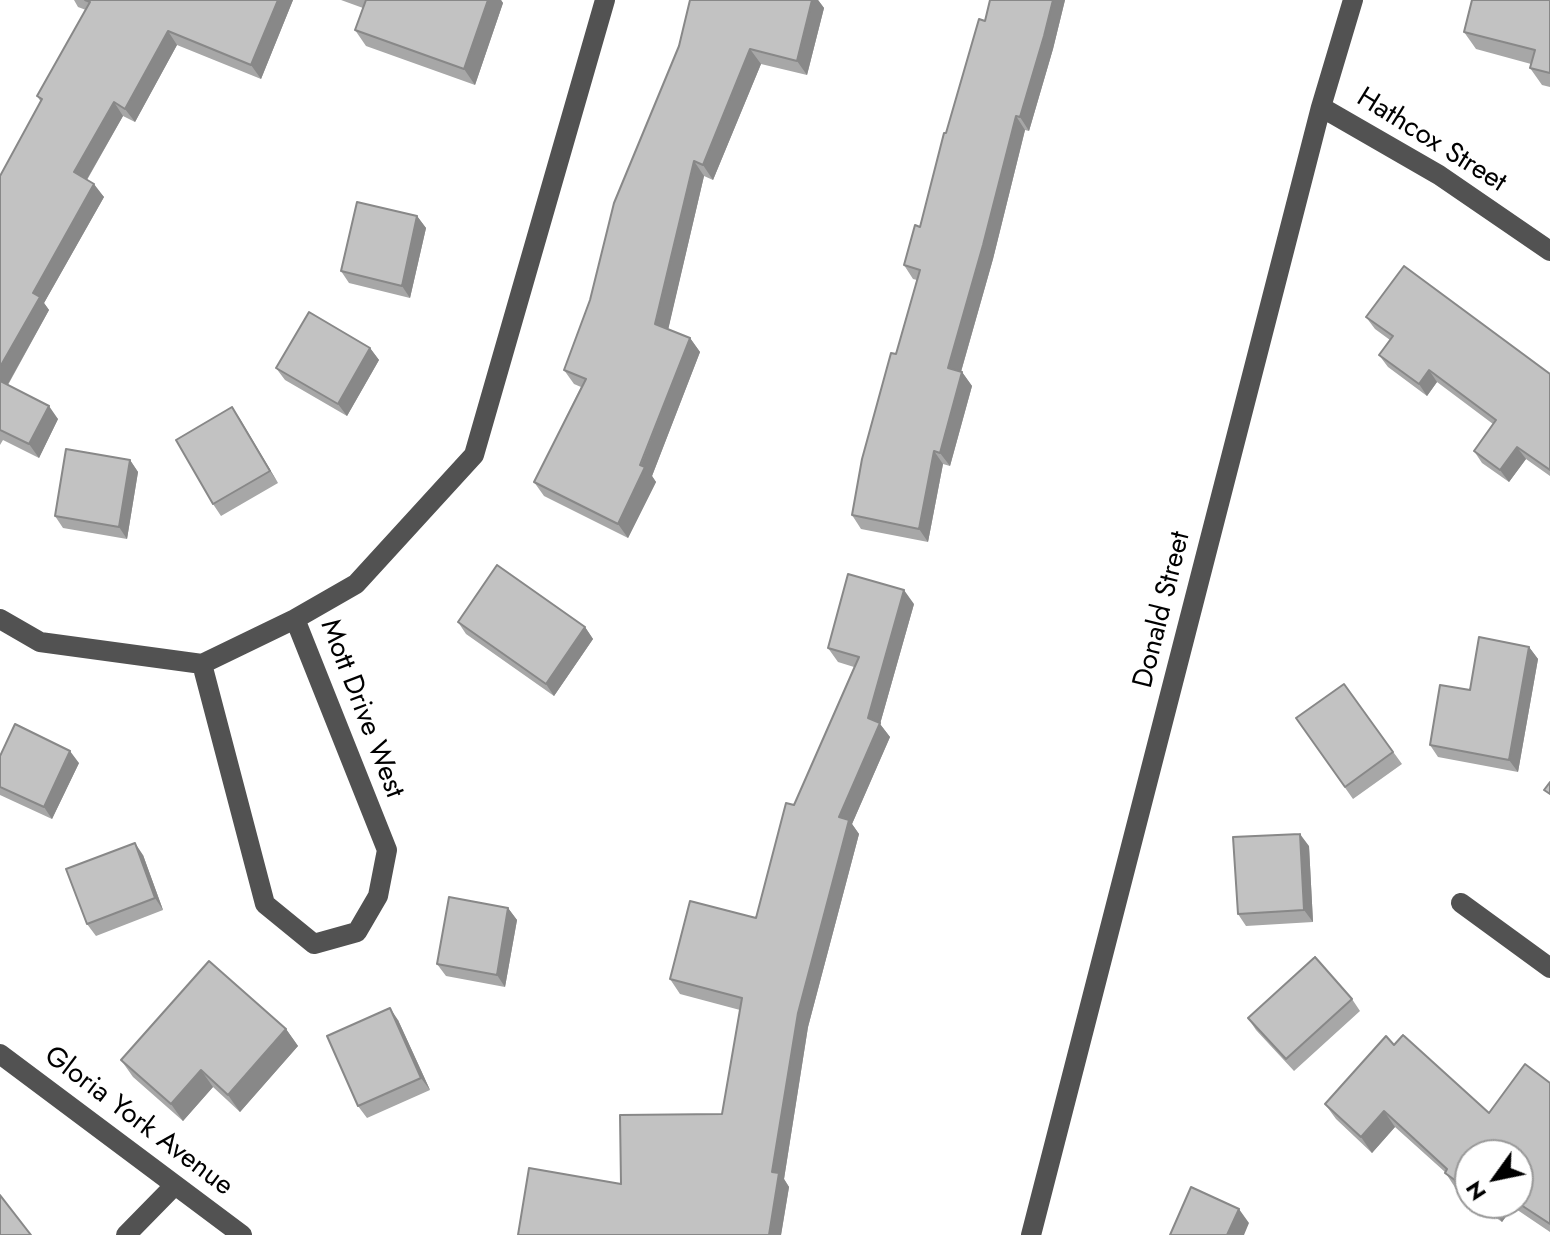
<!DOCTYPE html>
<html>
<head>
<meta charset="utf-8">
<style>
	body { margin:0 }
	#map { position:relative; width:1550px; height:1235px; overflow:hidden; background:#fff; font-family:Jost,sans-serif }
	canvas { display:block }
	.north { position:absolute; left:1454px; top:1139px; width:80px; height:80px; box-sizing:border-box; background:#fff; border:2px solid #999; border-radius:50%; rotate:237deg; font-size:22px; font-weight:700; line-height:32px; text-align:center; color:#000 }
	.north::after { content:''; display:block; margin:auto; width:28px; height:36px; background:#000; clip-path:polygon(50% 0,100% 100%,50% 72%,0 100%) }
</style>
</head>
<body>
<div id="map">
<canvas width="1550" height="1235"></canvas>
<div class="north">N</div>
</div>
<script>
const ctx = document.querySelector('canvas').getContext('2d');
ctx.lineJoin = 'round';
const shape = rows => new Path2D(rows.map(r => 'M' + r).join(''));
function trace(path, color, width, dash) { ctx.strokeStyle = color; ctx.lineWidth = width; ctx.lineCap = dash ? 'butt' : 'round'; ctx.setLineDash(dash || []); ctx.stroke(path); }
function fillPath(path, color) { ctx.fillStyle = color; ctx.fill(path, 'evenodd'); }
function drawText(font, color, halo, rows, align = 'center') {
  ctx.font = font + ' Jost,sans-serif'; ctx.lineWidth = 6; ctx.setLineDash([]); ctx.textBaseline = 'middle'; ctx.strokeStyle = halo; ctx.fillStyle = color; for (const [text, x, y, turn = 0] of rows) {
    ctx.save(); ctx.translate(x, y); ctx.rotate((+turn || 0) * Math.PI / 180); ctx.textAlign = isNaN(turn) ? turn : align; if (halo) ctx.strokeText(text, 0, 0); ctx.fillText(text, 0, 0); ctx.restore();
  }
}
const minor = shape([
	[1321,107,1439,175,1550,251],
	[0,619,40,642,202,664,295,619,356,584,474,455,605,0],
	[202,664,265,904,314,944,357,932,378,896,387,850,295,619],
	[1461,903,1550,968],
	[0,1054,242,1235],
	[126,1235,175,1185],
	[1031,1235,1321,107,1353,0]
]);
const wall = shape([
	[74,0,293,0,261,79,177,45,135,122,123,116,87,180,104,197,44,303,49,310,8,385,58,419,39,458,3,440,0,445,0,176,41,102,37,96,86,10,78,7],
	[341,0,501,0,503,3,475,85,366,46,355,30,363,8],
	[690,0,818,0,824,8,807,75,761,64,713,180,704,176,668,329,690,338,700,352,652,476,656,482,628,538,544,496,534,482,581,387,574,384,564,370,590,300,679,46],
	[990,0,1065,0,1053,49,1029,131,1025,130,993,259,961,372,962,372,972,386,950,466,943,464,928,542,861,529,852,515,917,280,913,279,904,265,920,227,946,133,985,21],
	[1550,0,1550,87,1542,85,1530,68,1531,64,1476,49,1464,32],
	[417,216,426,228,410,298,349,283,341,271],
	[1366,317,1550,374,1550,476,1526,459,1509,482,1482,463,1474,451,1493,424,1437,382,1427,396,1388,367,1379,355,1390,340,1375,329],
	[370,348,379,360,347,416,285,380,276,368],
	[232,407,278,483,221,516,213,504],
	[130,460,138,472,127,539,63,528,55,516],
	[914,604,880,724,890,737,852,824,859,834,808,1027,784,1179,789,1187,781,1235,518,1235,621,1184,722,1114,740,1010,680,994,670,979,756,918,794,805,854,667,838,662,828,648],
	[458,622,585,627,593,639,554,696,466,634],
	[1529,647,1538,659,1518,772,1438,757,1430,745,1470,690],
	[1344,684,1402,764,1353,799,1296,718],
	[0,756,79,763,52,819,0,795],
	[1309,846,1313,922,1246,926,1238,914],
	[143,855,163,910,96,936,87,924],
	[508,908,517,920,505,987,446,976,437,964],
	[1352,999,1360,1011,1294,1071,1256,1030,1248,1018],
	[398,1020,430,1090,367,1118,358,1106],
	[286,1029,298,1046,240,1112,213,1087,183,1121,133,1077,121,1060],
	[1394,1045,1489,1113,1550,1083,1550,1232,1513,1207,1502,1222,1475,1203,1518,1203,1470,1155,1470,1199,1456,1189,1445,1172,1395,1127,1372,1153,1336,1119,1325,1104]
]);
const shadedWall = shape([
	[278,0,293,0,261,79,251,65],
	[488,0,501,0,503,3,475,85,464,69],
	[812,0,818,0,824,8,807,75,797,61],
	[1053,0,1065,0,1053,49,1029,131,1020,117],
	[168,31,177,45,135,122,125,109],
	[750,49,761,64,713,180,703,165],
	[114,102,123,116,83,186,74,172],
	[1016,116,1025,130,993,259,958,382,948,368],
	[694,161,704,176,666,339,655,324],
	[94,184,104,197,44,303,49,310,4,391,0,386,0,367,33,293],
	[417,216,426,228,410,298,402,286],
	[690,338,700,352,652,476,656,482,628,538,618,524],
	[370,348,379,360,347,416,338,404],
	[1429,370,1437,382,1427,396,1419,384],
	[962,372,972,386,950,466,940,453],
	[49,406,58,419,39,458,29,444],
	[232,407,240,419,278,483,270,471],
	[1517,447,1526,459,1509,482,1500,470],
	[934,451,943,464,928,542,919,529],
	[130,460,138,472,127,539,119,527],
	[904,590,914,604,880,724,890,737,852,824,859,834,808,1027,784,1179,789,1187,781,1235,769,1235,772,1172,798,1013,839,817],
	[585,627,593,639,554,696,546,684],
	[1529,647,1538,659,1518,772,1509,760],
	[70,751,79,763,52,819,44,807],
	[1300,834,1309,846,1313,922,1304,910],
	[135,843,143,855,163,910,155,898],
	[508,908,517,920,505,987,497,975],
	[390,1008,398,1020,430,1090,421,1078],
	[286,1029,298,1046,240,1112,228,1095],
	[201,1070,213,1087,183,1121,171,1104],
	[1384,1111,1395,1127,1372,1153,1361,1137],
	[1493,1203,1510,1203,1513,1207,1502,1222,1491,1206],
	[1239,1209,1249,1223,1244,1235,1227,1235]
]);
const building = shape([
	[85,0,278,0,251,65,168,31,125,109,114,102,74,172,94,184,33,293,40,297,0,367,0,176,42,99,37,96,90,2,85,0],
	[366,0,488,0,464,69,355,30,366,0],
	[690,0,812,0,797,61,750,49,703,165,694,161,655,324,690,338,640,465,645,467,618,524,534,482,586,379,564,370,590,300,614,203,679,46,690,0],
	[990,0,1053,0,1044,36,1020,117,1016,116,983,245,948,368,962,372,940,453,934,451,919,529,852,515,862,459,891,353,896,354,920,270,904,265,915,225,920,227,944,133,946,133,979,19,985,21,990,0],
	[1472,0,1550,0,1550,73,1530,68,1535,50,1464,32,1472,0],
	[357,202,417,216,402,286,341,271,357,202],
	[1404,266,1550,374,1550,470,1517,447,1500,470,1474,451,1496,420,1429,370,1419,384,1379,355,1393,336,1366,317,1404,266],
	[309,312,370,348,338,404,276,368,309,312],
	[0,381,49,406,29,444,0,430,0,381],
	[232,407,270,471,213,504,176,440,232,407],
	[66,449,130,460,119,527,55,516,66,449],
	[497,565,585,627,546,684,458,622,497,565],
	[848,574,904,590,868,718,880,723,839,817,849,820,798,1013,772,1172,779,1173,769,1235,518,1235,529,1168,621,1184,620,1115,722,1114,742,998,670,979,690,901,756,918,786,803,794,805,859,657,828,648,848,574],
	[1479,637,1529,647,1509,760,1430,745,1440,685,1470,690,1479,637],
	[1344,684,1393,752,1345,787,1296,718,1344,684],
	[15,724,70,751,44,807,0,787,0,756,15,724],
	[1550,782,1550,794,1544,790,1550,782],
	[1300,834,1304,910,1238,914,1233,837,1300,834],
	[135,843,155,898,87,924,66,869,135,843],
	[449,897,508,908,497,975,437,964,449,897],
	[1315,957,1352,999,1286,1059,1248,1018,1315,957],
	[209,961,286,1029,228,1095,201,1070,171,1104,121,1060,209,961],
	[390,1008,421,1078,358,1106,327,1036,390,1008],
	[1403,1035,1489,1113,1525,1064,1550,1083,1550,1224,1518,1203,1518,1155,1470,1155,1470,1191,1445,1173,1447,1169,1384,1111,1361,1137,1325,1104,1386,1036,1394,1045,1403,1035],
	[1191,1187,1239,1209,1227,1235,1170,1235,1191,1187],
	[0,1195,31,1235,0,1235,0,1195]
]);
const streetNames = [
	["Hathcox Street",1431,141,32],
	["Donald Street",1163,610,-76],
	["Mott Drive West",361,709,69],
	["Gloria York Avenue",138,1122,37]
];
trace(minor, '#525252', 20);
fillPath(wall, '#a7a7a7');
fillPath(shadedWall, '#888');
fillPath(building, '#c2c2c2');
trace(building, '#888', 2);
drawText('28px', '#000', '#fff', streetNames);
</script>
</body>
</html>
